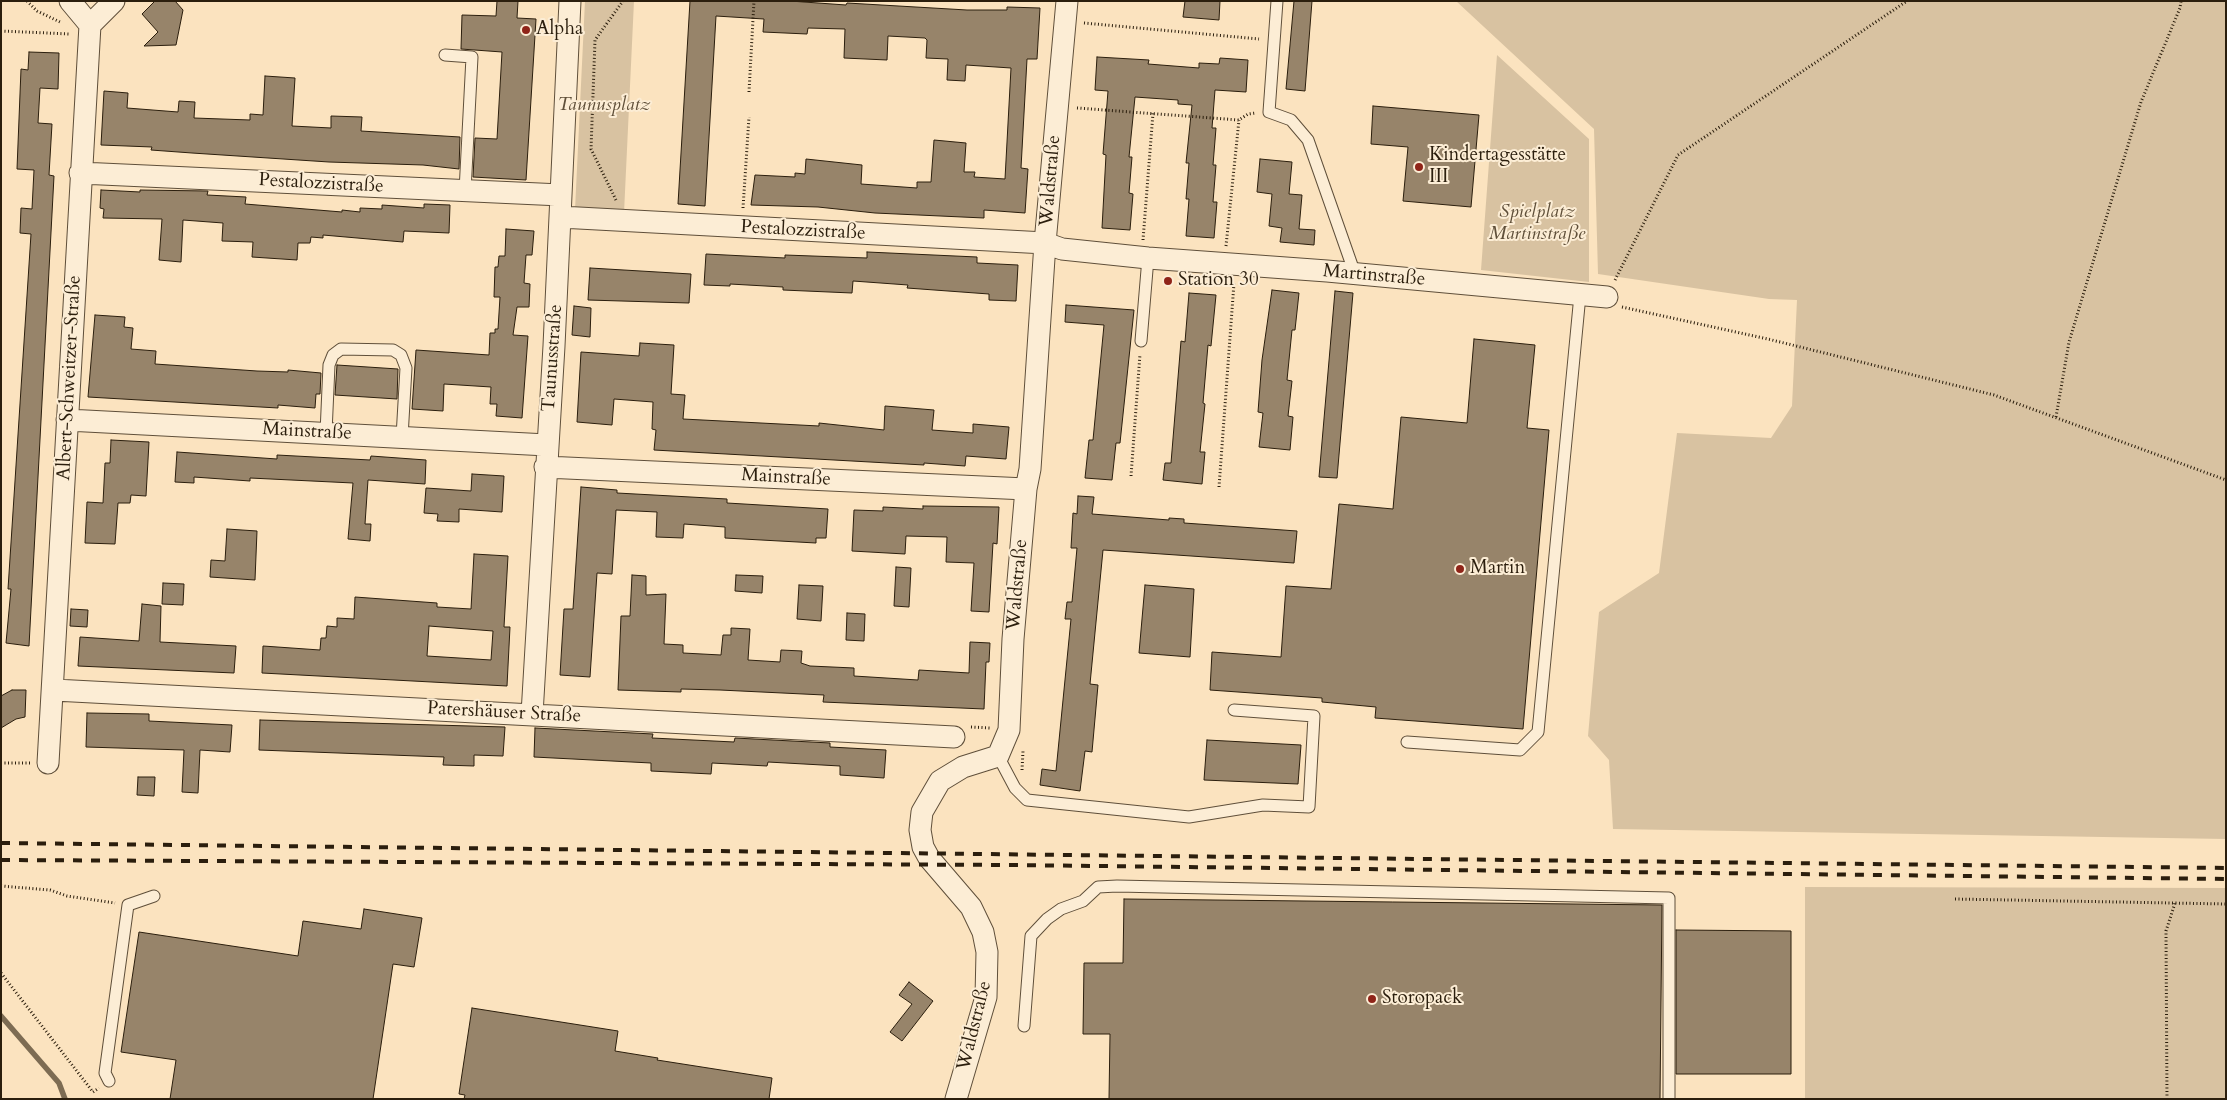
<!DOCTYPE html>
<html>
<head>
<meta charset="utf-8">
<style>
	body { margin:0 }
	#map { position:relative; width:2227px; height:1100px; overflow:hidden; background:#fbe3bf; font-family:Cardo,serif }
	canvas { display:block }
	.frame { position:absolute; inset:0; border:2px solid #2b1e0d; pointer-events:none }
</style>
</head>
<body>
<div id="map">
<canvas width="2227" height="1100"></canvas>
<div class="frame"></div>
</div>
<script>
const ctx = document.querySelector('canvas').getContext('2d');
ctx.lineJoin = 'round';
function fillPath(path, color) { ctx.fillStyle = color; ctx.fill(path, 'evenodd'); }
const shape = rows => new Path2D(rows.map(r => 'M' + r).join(''));
function trace(path, color, width, dash) { ctx.strokeStyle = color; ctx.lineWidth = width; ctx.lineCap = dash ? 'butt' : 'round'; ctx.setLineDash(dash || []); ctx.stroke(path); }
function drawText(font, color, halo, rows, align = 'center') {
  ctx.font = font + ' Cardo,serif'; ctx.lineWidth = 4; ctx.setLineDash([]); ctx.textBaseline = 'middle'; ctx.strokeStyle = halo; ctx.fillStyle = color; for (const [text, x, y, turn = 0] of rows) {
    ctx.save(); ctx.translate(x, y); ctx.rotate((+turn || 0) * Math.PI / 180); ctx.textAlign = isNaN(turn) ? turn : align; if (halo) ctx.strokeText(text, 0, 0); ctx.fillText(text, 0, 0); ctx.restore();
  }
}
const green = shape([
	[585,1,634,1,624,213,575,210],
	[1456,1,2226,1,2226,839,1613,829,1609,760,1588,736,1599,612,1659,573,1677,433,1771,438,1792,406,1797,300,1769,299,1598,274,1594,129],
	[1497,55,1589,139,1589,282,1481,270],
	[1805,887,2226,888,2226,1099,1805,1099]
]);
const stream = shape([
	[1,1016,59,1083,65,1099]
]);
const building = shape([
	[155,1,175,1,183,10,176,45,144,46,158,32,142,14,155,1],
	[497,1,518,1,517,18,536,19,526,180,473,177,475,138,497,139,502,52,461,49,462,15,496,16,497,1],
	[690,1,790,1,846,5,847,3,967,10,1007,10,1007,7,1040,8,1037,59,1027,59,1021,168,1028,169,1025,213,984,210,984,218,875,213,818,207,751,205,755,175,795,177,795,173,805,174,806,159,862,165,861,184,917,188,917,182,931,182,934,140,966,143,964,172,975,172,974,177,1005,179,1011,68,966,65,965,81,947,80,948,59,926,58,927,40,925,38,888,36,887,60,844,58,845,29,808,28,807,34,763,32,764,19,716,16,705,206,678,204,690,1],
	[1185,1,1220,1,1219,20,1183,17,1185,1],
	[1294,1,1312,1,1305,91,1286,89,1294,1],
	[29,52,59,53,58,89,40,88,38,123,52,124,49,175,54,176,29,646,6,643,11,589,8,589,31,234,20,233,21,208,32,209,34,170,17,169,21,69,28,70,29,52],
	[1097,57,1149,60,1148,64,1199,68,1199,63,1219,64,1220,58,1248,60,1246,92,1215,90,1212,128,1216,128,1213,165,1216,165,1213,202,1217,202,1214,238,1186,236,1189,199,1186,199,1189,163,1186,163,1192,105,1178,104,1178,100,1135,97,1129,157,1132,157,1129,193,1133,194,1130,230,1102,228,1106,155,1103,154,1108,91,1095,90,1097,57],
	[265,76,295,78,292,126,331,128,331,116,362,117,361,131,460,137,459,169,423,165,329,162,192,153,151,150,152,147,101,145,104,91,128,93,127,108,178,112,179,101,195,102,194,118,250,120,250,114,263,115,265,76],
	[1373,106,1479,115,1471,207,1403,201,1408,147,1371,144,1373,106],
	[1260,159,1292,162,1289,194,1302,195,1299,229,1315,230,1314,245,1280,242,1282,228,1269,226,1272,194,1257,192,1260,159],
	[101,190,140,192,140,190,208,191,207,195,246,197,245,204,342,212,342,210,360,212,360,208,382,209,382,205,424,208,424,204,450,205,449,233,404,231,403,242,323,235,323,238,311,237,310,243,298,243,297,260,252,257,253,242,222,241,223,223,183,220,181,262,159,260,162,219,103,218,104,209,100,208,101,190],
	[506,229,534,231,532,255,526,255,524,283,530,284,529,307,517,307,513,335,528,336,522,418,496,416,497,404,490,404,491,387,444,384,443,411,412,409,416,350,489,355,490,333,495,333,495,329,498,329,500,297,494,297,495,267,498,267,499,256,505,256,506,229],
	[867,252,977,257,977,263,1018,265,1016,301,989,300,989,294,907,288,908,285,853,281,852,293,783,290,783,287,730,284,730,286,704,285,706,254,785,258,785,255,867,258,867,252],
	[590,268,691,274,689,303,588,300,590,268],
	[1272,290,1299,293,1295,330,1292,330,1287,380,1292,381,1288,416,1293,417,1290,450,1259,447,1263,413,1258,412,1262,360,1272,290],
	[1335,291,1353,293,1337,478,1319,477,1335,291],
	[1189,293,1216,295,1211,346,1208,345,1203,403,1205,404,1200,452,1205,452,1202,484,1163,480,1165,463,1171,463,1181,341,1185,342,1189,293],
	[1066,305,1134,310,1120,443,1116,443,1112,480,1085,478,1089,440,1093,440,1104,325,1065,322,1066,305],
	[574,306,591,308,590,337,572,335,574,306],
	[95,315,125,317,124,327,133,328,131,349,156,351,155,364,257,371,288,372,288,370,321,373,320,394,316,394,315,408,278,405,278,408,88,397,95,315],
	[1474,339,1535,345,1527,428,1549,430,1523,729,1375,718,1376,707,1322,702,1322,698,1210,690,1212,652,1281,657,1286,586,1331,589,1339,504,1393,509,1401,417,1467,423,1474,339],
	[640,343,674,345,671,394,685,395,683,419,819,426,819,423,884,430,885,406,934,410,932,430,973,433,973,424,1009,427,1006,459,966,456,965,466,924,463,924,465,654,450,656,430,652,429,653,402,614,399,612,425,577,422,581,352,639,356,640,343],
	[337,365,398,369,397,399,335,395,337,365],
	[111,440,149,442,146,496,131,495,130,503,118,503,115,544,85,543,87,502,103,503,105,463,110,463,111,440],
	[177,452,277,459,277,455,370,460,371,456,426,460,425,484,368,480,365,524,371,524,370,541,348,539,353,483,250,478,250,481,194,477,194,483,175,482,177,452],
	[472,474,504,476,502,512,459,509,459,522,437,521,438,514,424,513,426,488,471,491,472,474],
	[581,487,617,490,617,493,727,499,727,503,828,509,826,538,816,538,816,543,725,538,725,527,684,524,683,538,656,537,657,512,616,510,612,574,597,573,590,677,560,675,564,609,573,609,581,487],
	[1078,496,1094,497,1092,514,1169,520,1169,518,1184,519,1184,523,1297,531,1294,563,1103,550,1090,684,1098,685,1092,752,1085,751,1080,791,1040,785,1042,769,1056,771,1071,619,1065,619,1067,602,1072,602,1077,548,1071,548,1073,513,1077,514,1078,496],
	[923,506,999,507,997,544,993,543,989,612,971,611,974,563,946,562,947,537,906,536,905,554,852,551,854,510,883,511,883,507,923,509,923,506],
	[227,529,257,531,255,580,210,577,211,560,225,561,227,529],
	[474,554,508,556,504,627,510,627,507,686,262,673,263,646,320,650,321,638,326,638,327,626,337,627,337,618,354,619,355,597,437,603,437,607,471,609,474,554],
	[429,626,493,631,491,660,427,656,429,626],
	[896,567,911,568,909,607,894,606,896,567],
	[632,575,646,576,646,595,666,594,664,644,683,645,683,653,721,655,723,635,731,635,731,628,750,629,748,660,780,662,781,650,802,651,801,663,810,666,854,668,854,676,918,680,919,670,969,673,970,642,990,643,989,662,986,662,984,709,823,702,824,695,720,690,681,689,681,692,618,690,621,616,630,616,632,575],
	[736,575,763,576,762,593,735,591,736,575],
	[163,583,184,584,183,605,162,604,163,583],
	[799,585,823,586,821,621,797,619,799,585],
	[1145,585,1194,589,1190,657,1139,653,1145,585],
	[142,604,161,606,160,642,236,646,234,673,78,666,80,637,139,641,142,604],
	[71,609,88,610,87,627,70,626,71,609],
	[847,613,865,614,864,641,846,640,847,613],
	[12,690,26,690,25,717,16,719,1,728,1,696,12,690],
	[87,713,149,714,149,721,232,725,230,752,200,750,198,793,182,792,184,750,86,747,87,713],
	[260,720,505,727,503,756,474,755,474,766,443,765,444,757,259,750,260,720],
	[535,728,653,734,652,738,734,742,735,738,830,743,830,747,886,750,884,778,840,775,840,766,768,762,767,766,712,763,711,774,651,771,651,763,534,757,535,728],
	[1207,740,1301,745,1298,784,1204,780,1207,740],
	[138,777,155,777,154,796,137,795,138,777],
	[1124,899,1662,905,1660,1099,1109,1099,1110,1034,1083,1034,1084,963,1123,963,1124,899],
	[364,909,422,918,414,967,393,964,373,1099,170,1099,176,1060,121,1052,139,932,298,956,303,921,361,929,364,909],
	[1676,930,1791,931,1791,1074,1676,1074,1676,930],
	[909,982,933,1001,902,1041,890,1032,912,1004,899,995,909,982],
	[472,1008,618,1031,615,1051,658,1058,657,1060,772,1078,769,1099,464,1099,465,1095,459,1094,472,1008]
]);
const path = shape([
	[27,1,37,11,60,22],
	[1084,23,1259,39],
	[1,31,70,34],
	[749,92,754,1],
	[1077,108,1239,120,1248,114,1256,113],
	[616,200,591,149,593,95,595,40,623,1],
	[743,208,749,117],
	[1143,240,1153,113],
	[1226,246,1239,120],
	[1615,280,1678,155,1907,1],
	[1622,307,1772,340,1994,395,2226,480],
	[2056,417,2069,342,2141,102,2180,8,2181,1],
	[1131,476,1140,354],
	[1219,487,1234,283],
	[971,727,990,728],
	[1,763,30,763],
	[1022,770,1023,751],
	[1,886,50,890,67,896,115,903],
	[1955,899,2226,904],
	[1,973,93,1092,99,1088],
	[2167,1099,2166,931,2175,903]
]);
const lane = shape([
	[1277,1,1269,112,1291,120,1308,140,1355,274],
	[445,55,472,57,465,191],
	[1141,341,1148,258],
	[326,433,329,365,333,355,341,349,393,350,401,355,406,368,402,437],
	[1407,742,1520,750,1538,732,1580,295],
	[998,756,1015,788,1027,800,1189,817,1263,805,1309,807,1314,716,1234,710],
	[1024,1026,1031,936,1047,919,1061,909,1083,901,1098,887,1117,886,1669,898,1669,1099],
	[109,1081,105,1073,128,905,154,896]
]);
const street = shape([
	[70,1,90,25],
	[90,25,114,1],
	[80,173,561,195],
	[560,217,1045,243,1062,249,1148,258,1327,271,1607,297],
	[67,420,547,445],
	[545,467,1026,489],
	[54,690,954,737],
	[532,714,554,346,570,1],
	[48,763,90,25],
	[956,1099,986,997,987,952,983,932,971,907,929,858,923,847,920,830,922,812,940,781,963,767,998,756,1009,730,1013,639,1026,489,1030,469,1045,243,1067,1]
]);
const rail = shape([
	[1,843,2226,868],
	[1,860,1012,865,2226,879]
]);
const markers = [
	[526,30,5,"#8f2418"],
	[1419,167,5,"#8f2418"],
	[1168,281,5,"#8f2418"],
	[1460,569,5,"#8f2418"],
	[1372,999,5,"#8f2418"]
];
const poiNames = [
	["Alpha",536,30],
	["Kindertagesstätte",1429,156],
	["III",1429,178],
	["Station 30",1178,281],
	["Martin",1470,569],
	["Storopack",1382,999]
];
const parkNames = [
	["Taunusplatz",604,106],
	["Spielplatz",1537,213],
	["Martinstraße",1537,235]
];
const streetNames = [
	["Waldstraße",1051,181,-85],
	["Pestalozzistraße",321,184,3],
	["Pestalozzistraße",803,231,3],
	["Martinstraße",1374,276,5],
	["Taunusstraße",553,358,-86],
	["Albert-Schweitzer-Straße",70,378,-87],
	["Mainstraße",307,432,3],
	["Mainstraße",786,478,3],
	["Waldstraße",1018,585,-85],
	["Patershäuser Straße",504,713,3],
	["Waldstraße",975,1026,-76]
];
fillPath(green, '#d8c2a1');
trace(stream, '#7d6c53', 5.5);
fillPath(building, '#97846a');
trace(building, '#2b1e0d', 1);
trace(lane, '#5f4f3a', 13);
trace(street, '#5f4f3a', 23);
trace(path, '#2b1e0d', 3, [1, 2.5]);
trace(lane, '#fcedd5', 11);
trace(street, '#fcedd5', 21);
trace(rail, '#2b1e0d', 4, [9, 9]);
for (const [x, y, r, color] of markers) { const dot = new Path2D(); dot.arc(x, y, r, 0, 2 * Math.PI); ctx.fillStyle = color; ctx.fill(dot); trace(dot, '#fcedd5', 2); }
drawText('19px', '#2b1e0d', '#fcedd5', poiNames, 'left');
drawText('italic 19px', '#5f4f39', '#fcedd5', parkNames);
drawText('19px', '#2b1e0d', '#fcedd5', streetNames);
</script>
</body>
</html>
